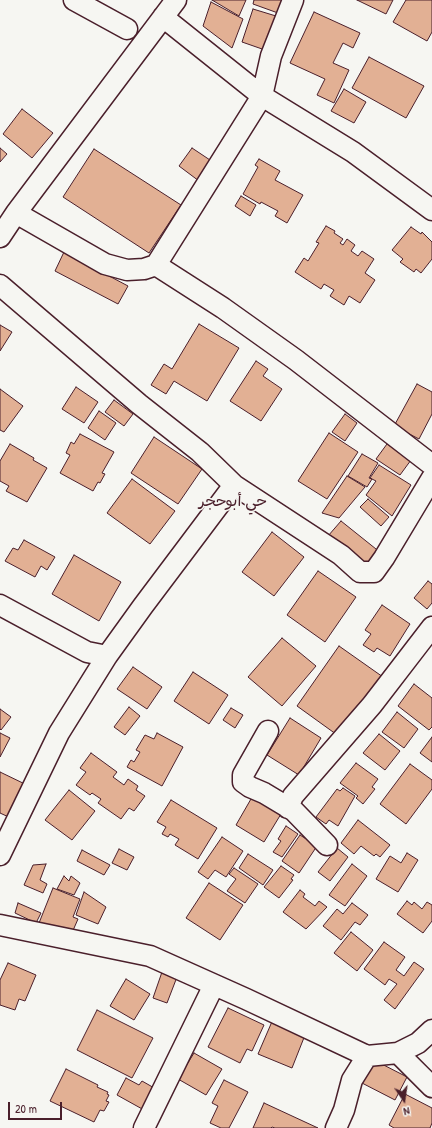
<!DOCTYPE html>
<html>
<head>
<meta charset="utf-8">
<style>
	body { margin:0 }
	#map { position:relative; width:432px; height:1128px; overflow:hidden; background:#f6f6f2; font-family:"Patrick Hand",sans-serif }
	canvas { display:block }
	.north { position:absolute; left:384px; top:1080px; width:40px; height:40px; -webkit-text-stroke:3px #f6f6f2; paint-order:stroke; rotate:167deg; font-size:11px; font-weight:700; line-height:16px; text-align:center; color:#4a1f2b }
	.north::after { content:''; display:block; margin:auto; width:14px; height:18px; background:#4a1f2b; clip-path:polygon(50% 0,100% 100%,50% 72%,0 100%) }
	.scale { position:absolute; left:8px; top:1102px; width:54px; height:18px; box-sizing:border-box; border:2px solid #4a1f2b; border-top:0; padding-left:5px; font-size:12px; line-height:14px; white-space:nowrap; color:#4a1f2b; -webkit-text-stroke:3px #f6f6f2; paint-order:stroke }
</style>
</head>
<body>
<div id="map">
<canvas width="432" height="1128"></canvas>
<div class="north">N</div>
<div class="scale">20 m</div>
</div>
<script>
const ctx = document.querySelector('canvas').getContext('2d');
ctx.lineJoin = 'round';
function fillPath(path, color) { ctx.fillStyle = color; ctx.fill(path, 'evenodd'); }
const shape = rows => new Path2D(rows.map(r => 'M' + r).join(''));
function trace(path, color, width, dash) { ctx.strokeStyle = color; ctx.lineWidth = width; ctx.lineCap = dash ? 'butt' : 'round'; ctx.setLineDash(dash || []); ctx.stroke(path); }
function drawText(font, color, halo, rows, align = 'center') {
  ctx.font = font + ' "Patrick Hand","Playpen Sans Arabic",sans-serif'; ctx.lineWidth = 3; ctx.setLineDash([]); ctx.textBaseline = 'middle'; ctx.strokeStyle = halo; ctx.fillStyle = color; for (const [text, x, y, turn = 0] of rows) {
    ctx.save(); ctx.translate(x, y); ctx.rotate((+turn || 0) * Math.PI / 180); ctx.textAlign = isNaN(turn) ? turn : align; if (halo) ctx.strokeText(text, 0, 0); ctx.fillText(text, 0, 0); ctx.restore();
  }
}
const building = shape([
	[212,0,246,0,239,16,212,0],
	[254,0,282,0,278,13,253,4,254,0],
	[357,0,393,0,386,14,357,0],
	[406,0,432,0,432,32,427,41,393,22,406,0],
	[211,2,243,19,232,48,203,26,211,2],
	[253,9,276,16,265,50,242,42,253,9],
	[314,12,360,33,353,48,343,43,333,63,349,70,334,103,317,95,325,79,290,63,314,12],
	[369,57,424,86,406,118,352,88,369,57],
	[344,89,366,102,354,123,331,111,344,89],
	[22,109,53,133,32,158,3,134,22,109],
	[0,148,7,154,0,162,0,148],
	[192,148,216,164,203,184,179,166,192,148],
	[94,149,181,205,149,253,63,197,94,149],
	[259,159,280,171,275,180,303,195,287,223,275,216,278,211,261,202,260,204,243,194,258,167,255,165,259,159],
	[241,196,256,205,250,216,235,206,241,196],
	[326,226,335,231,334,233,343,239,340,243,343,245,347,239,355,245,351,251,358,256,362,251,374,259,365,273,375,280,360,303,349,296,344,305,330,296,334,290,324,284,321,289,295,272,304,258,308,261,319,243,316,242,326,226],
	[411,227,421,234,422,232,432,242,432,259,421,273,416,269,414,272,400,262,403,259,392,250,411,227],
	[64,252,128,286,118,304,55,271,64,252],
	[199,324,239,348,207,401,174,381,166,394,151,385,164,364,172,369,199,324],
	[0,325,12,332,0,351,0,325],
	[256,361,268,369,263,376,282,389,261,421,230,401,256,361],
	[417,384,432,392,432,414,419,439,394,426,417,384],
	[76,387,98,402,84,423,62,409,76,387],
	[0,389,23,406,4,432,0,430,0,389],
	[114,400,133,414,124,426,105,412,114,400],
	[99,411,116,423,105,440,88,428,99,411],
	[345,414,357,423,345,441,332,432,345,414],
	[329,433,358,452,327,499,298,481,329,433],
	[80,434,114,452,102,473,105,474,100,483,98,482,93,491,60,473,70,455,66,453,71,442,74,444,80,434],
	[154,437,202,469,178,504,131,473,154,437],
	[10,444,34,458,33,460,47,468,27,502,6,491,9,486,0,481,0,461,10,444],
	[387,444,411,460,400,475,376,459,387,444],
	[362,454,378,463,369,478,372,479,367,487,348,476,362,454],
	[379,465,411,485,392,516,366,495,376,481,370,478,379,465],
	[347,476,365,487,339,518,322,513,347,476],
	[132,479,175,511,150,544,107,513,132,479],
	[368,499,389,517,381,526,360,507,368,499],
	[341,521,381,553,369,568,328,536,341,521],
	[272,532,304,557,274,596,242,572,272,532],
	[24,540,55,557,47,570,41,566,35,577,5,561,13,548,18,550,24,540],
	[74,555,121,582,99,621,52,594,74,555],
	[318,571,356,597,325,642,287,615,318,571],
	[428,581,432,584,432,603,427,609,414,598,428,581],
	[382,605,410,624,390,656,377,648,374,652,363,645,371,634,365,630,382,605],
	[282,638,316,666,282,706,248,677,282,638],
	[339,646,383,677,340,737,297,706,339,646],
	[133,667,162,687,147,709,117,689,133,667],
	[193,672,228,695,209,724,174,701,193,672],
	[414,684,432,698,432,727,429,730,398,706,414,684],
	[129,707,140,716,125,735,114,727,129,707],
	[231,708,243,715,235,728,223,720,231,708],
	[0,709,11,717,1,730,0,729,0,709],
	[397,712,418,729,404,748,382,732,397,712],
	[290,718,321,738,299,775,267,755,290,718],
	[0,733,10,738,0,757,0,733],
	[157,733,183,747,162,786,127,767,131,760,134,762,140,752,136,750,145,735,154,739,157,733],
	[379,734,400,751,385,770,363,753,379,734],
	[432,737,432,762,420,753,432,737],
	[91,753,117,772,113,777,124,785,128,779,138,786,136,790,145,796,134,811,129,808,121,819,98,803,101,799,92,793,90,795,76,785,86,772,80,768,91,753],
	[356,763,378,779,372,787,375,789,363,804,356,798,358,796,340,783,356,763],
	[410,764,432,780,432,789,406,824,380,804,410,764],
	[0,772,29,786,13,819,0,813,0,772],
	[343,788,355,796,338,826,329,820,326,824,316,817,337,789,340,791,343,788],
	[69,790,95,811,72,840,45,820,69,790],
	[255,792,284,809,264,842,236,825,255,792],
	[171,800,217,828,198,859,175,845,179,839,170,834,168,837,162,834,166,827,157,822,171,800],
	[358,820,390,845,380,857,376,854,374,856,361,846,354,854,341,843,358,820],
	[286,826,298,834,282,857,273,852,281,841,278,839,286,826],
	[300,835,317,846,299,873,282,861,300,835],
	[222,837,243,851,226,877,215,870,208,879,198,872,222,837],
	[337,848,348,857,330,881,318,872,337,848],
	[119,849,134,857,127,870,112,863,119,849],
	[82,850,110,865,104,875,77,861,82,850],
	[407,853,418,860,398,892,376,879,390,856,401,863,407,853],
	[248,854,273,870,263,885,239,868,248,854],
	[46,864,40,880,47,884,43,893,24,885,33,865,46,864],
	[352,864,367,876,345,906,329,895,352,864],
	[281,866,294,875,291,879,293,880,279,898,264,887,281,866],
	[234,868,258,884,245,903,227,891,236,879,229,874,234,868],
	[64,876,69,881,71,876,80,883,74,895,57,889,64,876],
	[209,883,243,905,220,940,186,918,209,883],
	[53,888,80,899,73,917,78,919,71,935,39,923,53,888],
	[300,890,305,894,303,897,315,906,319,901,327,907,306,929,283,912,300,890],
	[84,892,106,907,98,924,76,915,84,892],
	[407,901,412,905,414,902,422,909,427,902,432,905,432,921,423,933,397,914,407,901],
	[18,903,41,913,36,923,15,913,18,903],
	[352,903,368,915,360,925,355,922,341,940,323,926,337,909,343,914,352,903],
	[351,932,373,950,357,971,334,953,351,932],
	[384,942,405,957,396,970,404,976,414,962,424,969,395,1009,384,1000,397,984,389,979,385,985,364,969,384,942],
	[8,963,36,975,25,1001,19,999,15,1010,0,1005,0,980,8,963],
	[162,972,177,977,167,1003,153,998,162,972],
	[126,979,150,994,134,1020,110,1006,126,979],
	[228,1008,264,1025,252,1051,247,1049,240,1063,208,1047,228,1008],
	[97,1010,153,1038,132,1078,77,1050,97,1010],
	[274,1017,307,1030,292,1068,258,1054,274,1017],
	[194,1053,222,1069,206,1095,178,1079,194,1053],
	[372,1059,407,1077,395,1100,360,1082,372,1059],
	[66,1069,98,1085,97,1087,108,1092,107,1094,109,1095,106,1101,109,1102,104,1111,100,1110,94,1122,50,1101,66,1069],
	[126,1078,139,1085,142,1081,156,1089,144,1110,117,1095,126,1078],
	[224,1080,248,1092,229,1128,221,1128,210,1123,218,1106,212,1103,224,1080],
	[405,1094,432,1108,432,1123,430,1128,394,1128,389,1125,405,1094],
	[264,1103,318,1128,275,1128,272,1127,271,1128,253,1128,264,1103]
]);
const minor = shape([
	[74,0,127,29],
	[163,17,262,96,353,152,432,210],
	[16,213,105,264,127,270,144,269,156,265,262,96,271,56,293,0],
	[0,237,16,213,176,0],
	[156,265,223,308,296,360,432,465],
	[0,285,139,404,200,452,234,485,341,555,360,572,374,572,384,558,432,478],
	[0,605,87,652,107,656],
	[268,731,243,775,243,782,250,787,264,793,294,811,327,845],
	[288,808,293,796,372,705,432,627],
	[0,855,59,733,107,656,143,606,234,485],
	[0,925,150,956,246,999,367,1056,398,1053,418,1043,432,1030],
	[398,1053,432,1087],
	[144,1128,214,985],
	[336,1128,344,1110,352,1080,367,1056]
]);
const neighbourhoodNames = [
	["حي أبوحجر",233,502]
];
fillPath(building, '#e2b094');
trace(building, '#4a1f2b', 1);
trace(minor, '#4a1f2b', 23);
trace(minor, '#f6f6f2', 20);
drawText('16px', '#4a1f2b', '#f6f6f2', neighbourhoodNames);
</script>
</body>
</html>
